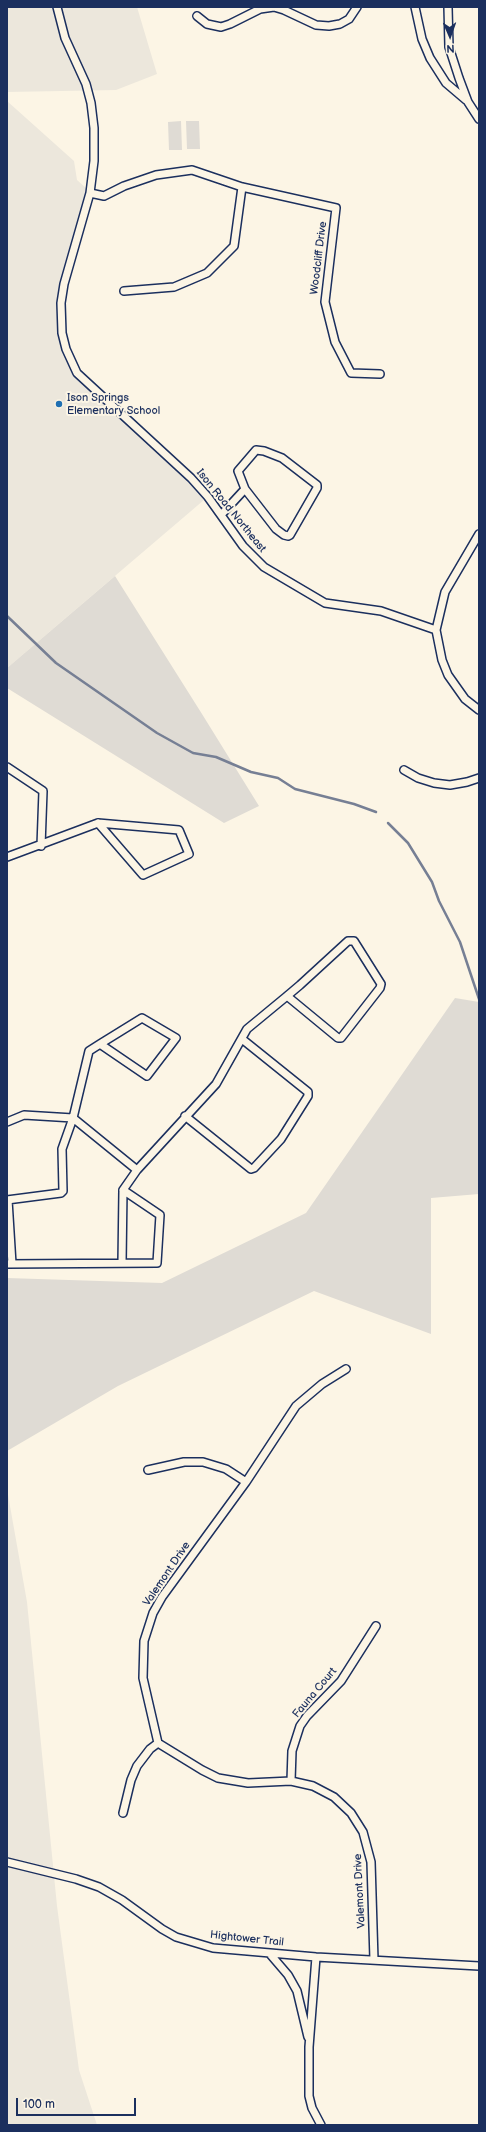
<!DOCTYPE html>
<html>
<head>
<meta charset="utf-8">
<style>
	body { margin:0 }
	#map { position:relative; width:486px; height:2132px; overflow:hidden; background:#fcf5e5; font-family:"Balsamiq Sans",sans-serif }
	canvas { display:block }
	.frame { position:absolute; inset:0; border:8px solid #1b2f5e; pointer-events:none }
	.north { position:absolute; left:430px; top:16px; width:40px; height:40px; -webkit-text-stroke:3px #fcf5e5; paint-order:stroke; rotate:178deg; font-size:11px; font-weight:700; line-height:16px; text-align:center; color:#1b2f5e }
	.north::after { content:''; display:block; margin:auto; width:14px; height:18px; background:#1b2f5e; clip-path:polygon(50% 0,100% 100%,50% 72%,0 100%) }
	.scale { position:absolute; left:16px; top:2098px; width:120px; height:18px; box-sizing:border-box; border:2px solid #1b2f5e; border-top:0; padding-left:5px; font-size:12px; line-height:14px; white-space:nowrap; color:#1b2f5e; -webkit-text-stroke:3px #fcf5e5; paint-order:stroke }
</style>
</head>
<body>
<div id="map">
<canvas width="486" height="2132"></canvas>
<div class="frame"></div>
<div class="north">N</div>
<div class="scale">100 m</div>
</div>
<script>
const ctx = document.querySelector('canvas').getContext('2d');
ctx.lineJoin = 'round';
function fillPath(path, color) { ctx.fillStyle = color; ctx.fill(path, 'evenodd'); }
const shape = rows => new Path2D(rows.map(r => 'M' + r).join(''));
function trace(path, color, width, dash) { ctx.strokeStyle = color; ctx.lineWidth = width; ctx.lineCap = dash ? 'butt' : 'round'; ctx.setLineDash(dash || []); ctx.stroke(path); }
function drawText(font, color, halo, rows, align = 'center') {
  ctx.font = font + ' "Balsamiq Sans",sans-serif'; ctx.lineWidth = 4; ctx.setLineDash([]); ctx.textBaseline = 'middle'; ctx.strokeStyle = halo; ctx.fillStyle = color; for (const [text, x, y, turn = 0] of rows) {
    ctx.save(); ctx.translate(x, y); ctx.rotate((+turn || 0) * Math.PI / 180); ctx.textAlign = isNaN(turn) ? turn : align; if (halo) ctx.strokeText(text, 0, 0); ctx.fillText(text, 0, 0); ctx.restore();
  }
}
const built = shape([
	[7,7,137,7,157,74,116,90,7,92],
	[7,101,74,161,77,180,87,189,63,306,64,342,76,373,211,494,7,668],
	[7,1489,27,1602,57,1906,79,2070,97,2125,7,2125]
]);
const green = shape([
	[181,121,182,150,169,150,168,122],
	[186,121,199,121,200,149,187,149],
	[115,576,202,714,259,806,224,823,7,688,7,668],
	[455,998,479,1002,479,1194,431,1198,431,1334,314,1291,118,1386,7,1451,7,1278,162,1283,306,1213]
]);
const stream = shape([
	[7,616,56,663,157,733,193,753,216,757,251,772,278,778,295,789,354,804,376,812],
	[388,823,408,843,432,882,439,901,460,942,479,999]
]);
const minor = shape([
	[57,7,65,38,86,84,91,103,94,128,94,161,90,193,64,284,61,303,62,333,66,349,77,373,191,478,208,497,243,546,264,567,325,603,381,611,436,630],
	[415,7,422,39,430,58,446,83,466,100],
	[448,7,449,47,459,78,468,102,479,119],
	[197,16,207,24,221,27,230,24,260,9,274,7,284,10,316,25,329,26,340,24,349,19,357,7],
	[90,193,104,196,124,186,156,175,192,170,242,187,336,208,325,302,335,342,351,373,380,374],
	[124,291,174,287,207,273,234,246,242,187],
	[221,515,245,489,276,529,284,535,288,536,290,535,317,488,317,485,282,458,264,451,256,450,238,471,245,489],
	[479,534,445,592,436,630,442,660,448,675,465,699,479,710],
	[7,767,43,791,41,846],
	[404,770,418,778,434,783,450,785,467,782,479,778],
	[7,857,98,823,179,830,189,854,143,875,98,823],
	[185,1116,251,1169,254,1168,281,1139,308,1096,308,1092,242,1039],
	[7,1122,24,1115,73,1118,137,1170],
	[7,1200,61,1193,63,1191,62,1149,73,1118,89,1051,100,1044,142,1018,176,1038,147,1076,100,1044],
	[8,1200,12,1264],
	[122,1263,123,1190,137,1170,216,1084,247,1029,287,996,300,985,348,941,354,941,381,984,380,988,341,1038,338,1038,287,996],
	[7,1264,157,1263,160,1215,123,1190],
	[346,1369,322,1384,296,1406,246,1482,162,1597,153,1613,144,1641,143,1678,158,1743,202,1770,218,1778,248,1783,291,1781,313,1786,334,1797,351,1813,363,1832,371,1862,374,1960],
	[148,1470,184,1462,203,1462,226,1469,246,1482],
	[291,1781,292,1751,300,1726,307,1716,341,1681,376,1626],
	[123,1813,131,1780,137,1766,150,1749,158,1743],
	[7,1862,76,1879,99,1887,122,1900,162,1929,176,1937,213,1948,316,1957,479,1966],
	[270,1954,288,1975,297,1991,308,2037],
	[316,1957,309,2047,309,2096,312,2108,321,2125]
]);
const markers = [
	[59,404,4,"#1f6fb2"]
];
const streetNames = [
	["Woodcliff Drive",319,258,-83],
	["Ison Road Northeast",231,511,51],
	["Valemont Drive",167,1574,-56],
	["Fauna Court",315,1693,-50],
	["Valemont Drive",360,1891,-93],
	["Hightower Trail",247,1939,6]
];
const poiNames = [
	["Ison Springs",67,398],
	["Elementary School",67,411]
];
fillPath(built, '#ece7dc');
fillPath(green, '#dfdbd4');
trace(stream, '#767f94', 2.5);
trace(minor, '#1b2f5e', 10);
trace(minor, '#fcf5e5', 7);
for (const [x, y, r, color] of markers) { const dot = new Path2D(); dot.arc(x, y, r, 0, 2 * Math.PI); ctx.fillStyle = color; ctx.fill(dot); trace(dot, '#fcf5e5', 1.5); }
drawText('11px', '#1b2f5e', '#fcf5e5', streetNames);
drawText('11px', '#1b2f5e', '#fcf5e5', poiNames, 'left');
</script>
</body>
</html>
